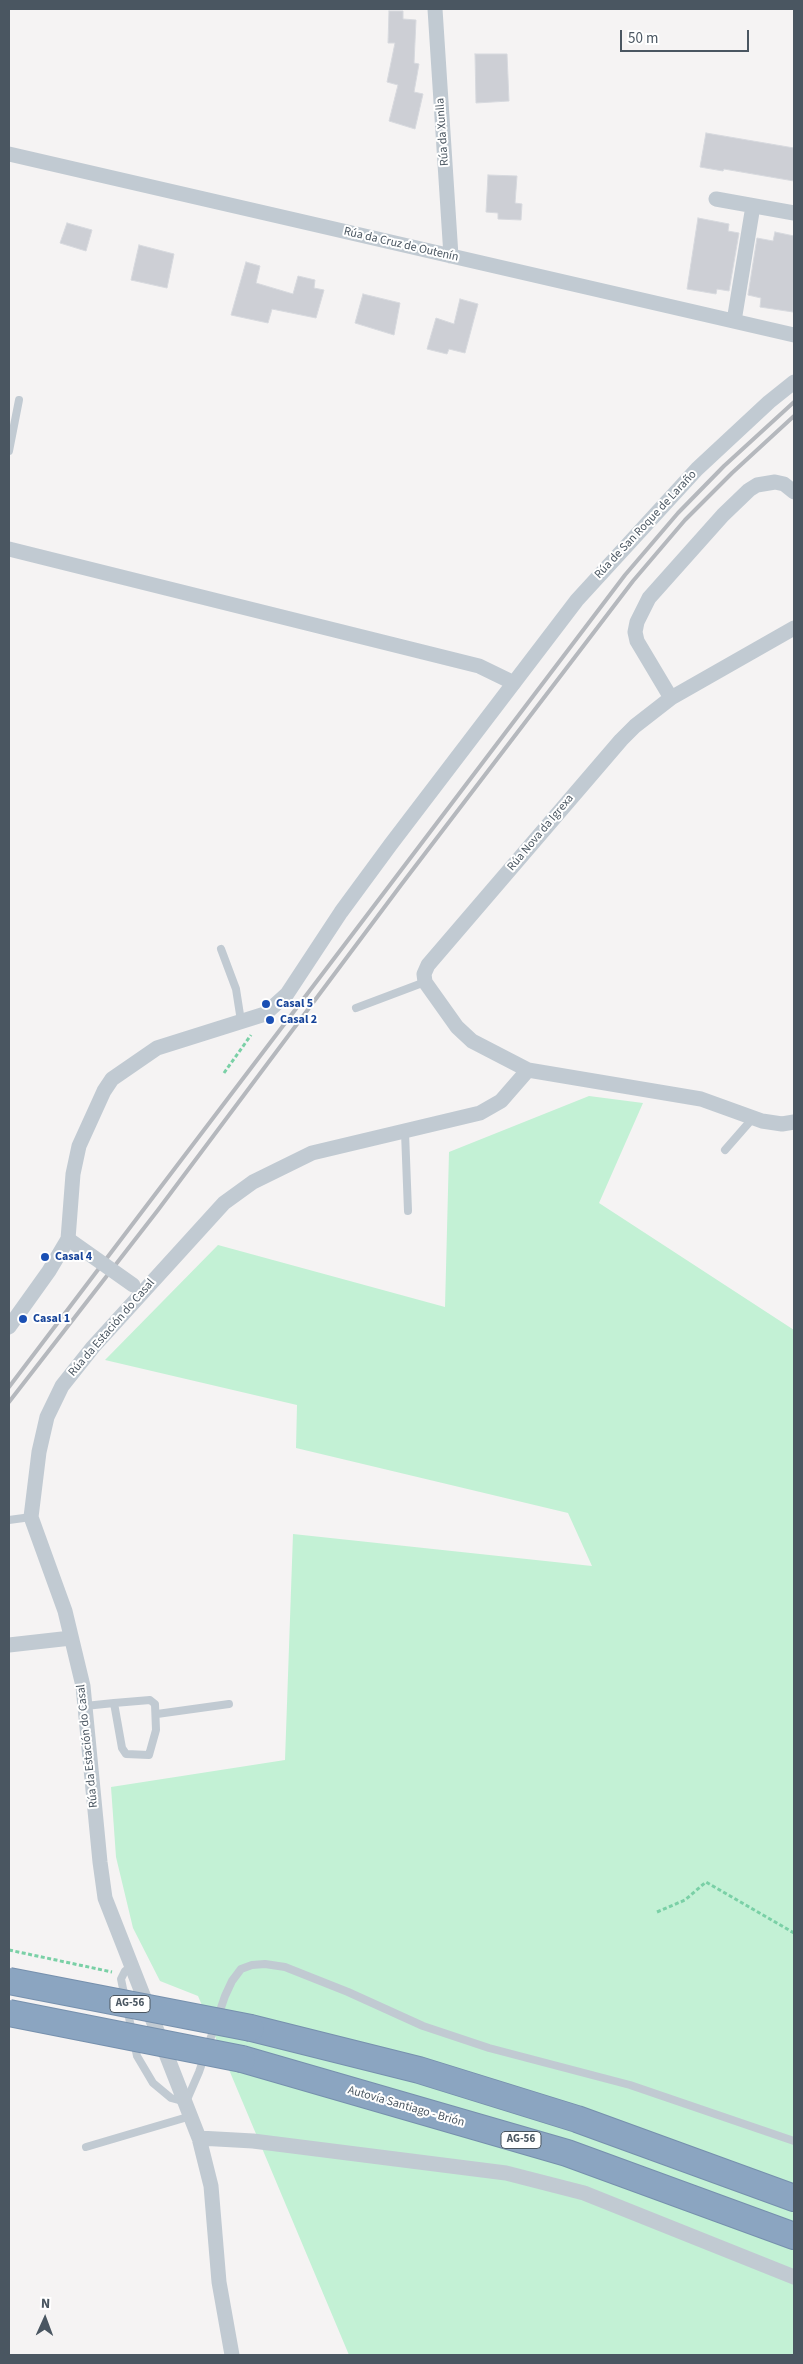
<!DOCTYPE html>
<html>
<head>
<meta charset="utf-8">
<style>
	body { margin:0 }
	#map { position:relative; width:803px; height:2364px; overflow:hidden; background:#f5f3f3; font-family:"Source Sans 3",sans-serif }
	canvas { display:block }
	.frame { position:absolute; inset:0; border:10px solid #4a5661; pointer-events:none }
	.north { position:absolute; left:20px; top:2294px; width:50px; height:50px; -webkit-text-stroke:4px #fff; paint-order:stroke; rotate:2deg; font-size:14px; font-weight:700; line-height:20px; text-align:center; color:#4a5661 }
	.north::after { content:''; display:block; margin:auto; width:18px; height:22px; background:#4a5661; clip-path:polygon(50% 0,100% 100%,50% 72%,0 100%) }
	.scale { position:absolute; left:620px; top:30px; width:129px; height:22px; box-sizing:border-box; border:2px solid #4a5661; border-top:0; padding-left:6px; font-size:15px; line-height:18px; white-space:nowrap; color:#4a5661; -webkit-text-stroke:4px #fff; paint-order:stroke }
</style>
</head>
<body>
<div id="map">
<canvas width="803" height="2364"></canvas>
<div class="frame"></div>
<div class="north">N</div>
<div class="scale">50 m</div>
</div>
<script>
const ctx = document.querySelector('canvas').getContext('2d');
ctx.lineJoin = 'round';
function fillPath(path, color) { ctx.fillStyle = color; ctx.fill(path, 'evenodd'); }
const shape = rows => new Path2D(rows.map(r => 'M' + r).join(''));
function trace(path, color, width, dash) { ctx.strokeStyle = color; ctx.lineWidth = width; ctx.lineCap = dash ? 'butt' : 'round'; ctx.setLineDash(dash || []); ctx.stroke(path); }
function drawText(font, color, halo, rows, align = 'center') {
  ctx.font = font + ' "Source Sans 3",sans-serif'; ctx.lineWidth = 4; ctx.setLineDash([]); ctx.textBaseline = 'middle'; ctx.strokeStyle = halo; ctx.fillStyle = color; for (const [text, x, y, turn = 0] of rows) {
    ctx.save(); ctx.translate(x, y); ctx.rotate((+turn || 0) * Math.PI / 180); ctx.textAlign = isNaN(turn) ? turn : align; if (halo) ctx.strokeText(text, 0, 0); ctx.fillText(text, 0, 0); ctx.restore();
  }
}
const green = shape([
	[589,1096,643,1103,599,1203,794,1330,794,2355,349,2355,198,1996,160,1981,133,1928,116,1857,111,1787,285,1760,293,1534,592,1566,568,1513,296,1448,297,1405,105,1360,218,1245,445,1307,449,1152]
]);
const building = shape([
	[389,11,403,11,403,19,416,20,414,63,419,64,414,92,423,94,415,129,389,121,398,85,387,82,395,43,388,43,389,11],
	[475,54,507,54,509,101,476,103,475,54],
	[706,133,794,148,794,181,724,169,723,171,700,167,706,133],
	[488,175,517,176,515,203,522,204,521,220,498,219,498,213,486,212,488,175],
	[698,218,729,224,728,231,739,233,729,291,717,289,716,294,687,289,698,218],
	[67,223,92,230,86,251,60,243,67,223],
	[775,232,794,236,793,312,760,307,761,298,748,295,757,238,773,241,775,232],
	[139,245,174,254,167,288,131,280,139,245],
	[246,262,260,266,256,283,293,294,298,276,315,280,314,288,324,290,316,318,272,309,268,323,231,315,246,262],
	[363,294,400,303,394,335,355,323,363,294],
	[460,299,478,304,465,353,449,349,447,354,427,349,436,318,454,324,460,299]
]);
const path = shape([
	[224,1073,251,1035],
	[657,1912,685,1900,706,1882,794,1933],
	[9,1950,112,1972]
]);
const lane = shape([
	[9,451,19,400],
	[221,949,236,989,241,1021],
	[356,1008,425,982],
	[405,1132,408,1211],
	[725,1150,753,1118],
	[9,1520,31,1517],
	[85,1706,114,1703,122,1748,126,1754,149,1755,156,1730,155,1704,150,1700,114,1703],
	[157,1714,229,1704],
	[131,1967,125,1971,121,1979,137,2056,153,2083,171,2098,186,2102,199,2072,225,1996,232,1981,241,1969,252,1965,265,1964,285,1967,348,1992,423,2026,489,2048,630,2085,794,2141],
	[86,2147,191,2116]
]);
const street = shape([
	[435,9,451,256],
	[9,154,794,335],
	[716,199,794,213],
	[734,321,753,206],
	[9,549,479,666,514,683],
	[794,628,671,698,635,726,621,740,428,965,424,974,425,982,457,1027,472,1041,528,1070,701,1099,762,1121,782,1124,794,1122],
	[671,698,637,641,635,632,637,622,649,598,723,515,749,490,757,485,775,482,784,484,794,492],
	[9,1327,49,1271,68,1239,73,1174,79,1146,104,1091,112,1079,157,1048,265,1014,287,994,341,912,391,844,577,600,697,469,769,402,794,382],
	[9,1645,71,1638],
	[199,2138,253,2141,506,2173,584,2193,794,2277],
	[232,2355,219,2282,211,2186,199,2138,105,1898,100,1862,83,1686,65,1611,31,1517,39,1452,47,1417,62,1386,93,1347,224,1203,253,1182,312,1153,480,1113,501,1101,528,1070]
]);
const highway = shape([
	[251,2028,419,2070,577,2119,794,2198],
	[242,2059,567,2153,794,2236]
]);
const rail = shape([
	[9,1387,625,575,678,513,724,466,794,402],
	[9,1402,158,1210,401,885,633,581,685,520,732,473,794,416]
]);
const streetBridge = shape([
	[68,1239,133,1285]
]);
const highwayBridge = shape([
	[9,1981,251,2028],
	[9,2013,242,2059]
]);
const markers = [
	[266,1004,5,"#1a4fb4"],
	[270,1020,5,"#1a4fb4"],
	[45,1257,5,"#1a4fb4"],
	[23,1319,5,"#1a4fb4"]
];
const shields = [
	[130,2004,40],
	[521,2140,40]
];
const shieldNames = [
	["AG-56",130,2004],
	["AG-56",521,2140]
];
const streetNames = [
	["Rúa da Xunlla",443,132,-94],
	["Rúa da Cruz de Outenín",401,245,13],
	["Rúa de San Roque de Laraño",646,525,-47],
	["Rúa Nova da Igrexa",541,833,-50],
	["Rúa da Estación do Casal",112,1328,-49],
	["Rúa da Estación do Casal",88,1746,-96],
	["Autovía Santiago - Brión",406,2107,16]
];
const transitNames = [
	["Casal 5",276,1004],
	["Casal 2",280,1020],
	["Casal 4",55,1257],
	["Casal 1",33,1319]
];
fillPath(green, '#c3f1d5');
fillPath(building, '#cdcfd5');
trace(building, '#d7d9de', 1);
trace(highway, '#7690ad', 28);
trace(path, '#7ad0a6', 3, [4, 2.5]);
trace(lane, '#c1cad2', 8);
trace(street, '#c1cad2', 15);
trace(highway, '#8ba5c1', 26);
trace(rail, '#b5b8bd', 4);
trace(highwayBridge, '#7690ad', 28, []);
trace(streetBridge, '#c1cad2', 15);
trace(highwayBridge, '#8ba5c1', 26);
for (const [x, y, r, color] of markers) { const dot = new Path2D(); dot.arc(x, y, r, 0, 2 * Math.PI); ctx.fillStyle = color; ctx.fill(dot); trace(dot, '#fff', 2); }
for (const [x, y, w] of shields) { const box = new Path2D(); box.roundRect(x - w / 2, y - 8.5, w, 17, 4); ctx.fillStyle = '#fff'; ctx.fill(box); trace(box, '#4a5661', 1); }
drawText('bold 11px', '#4a5661', null, shieldNames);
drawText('12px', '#4a5661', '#fff', streetNames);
drawText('bold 12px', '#164399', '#fff', transitNames, 'left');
</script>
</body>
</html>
